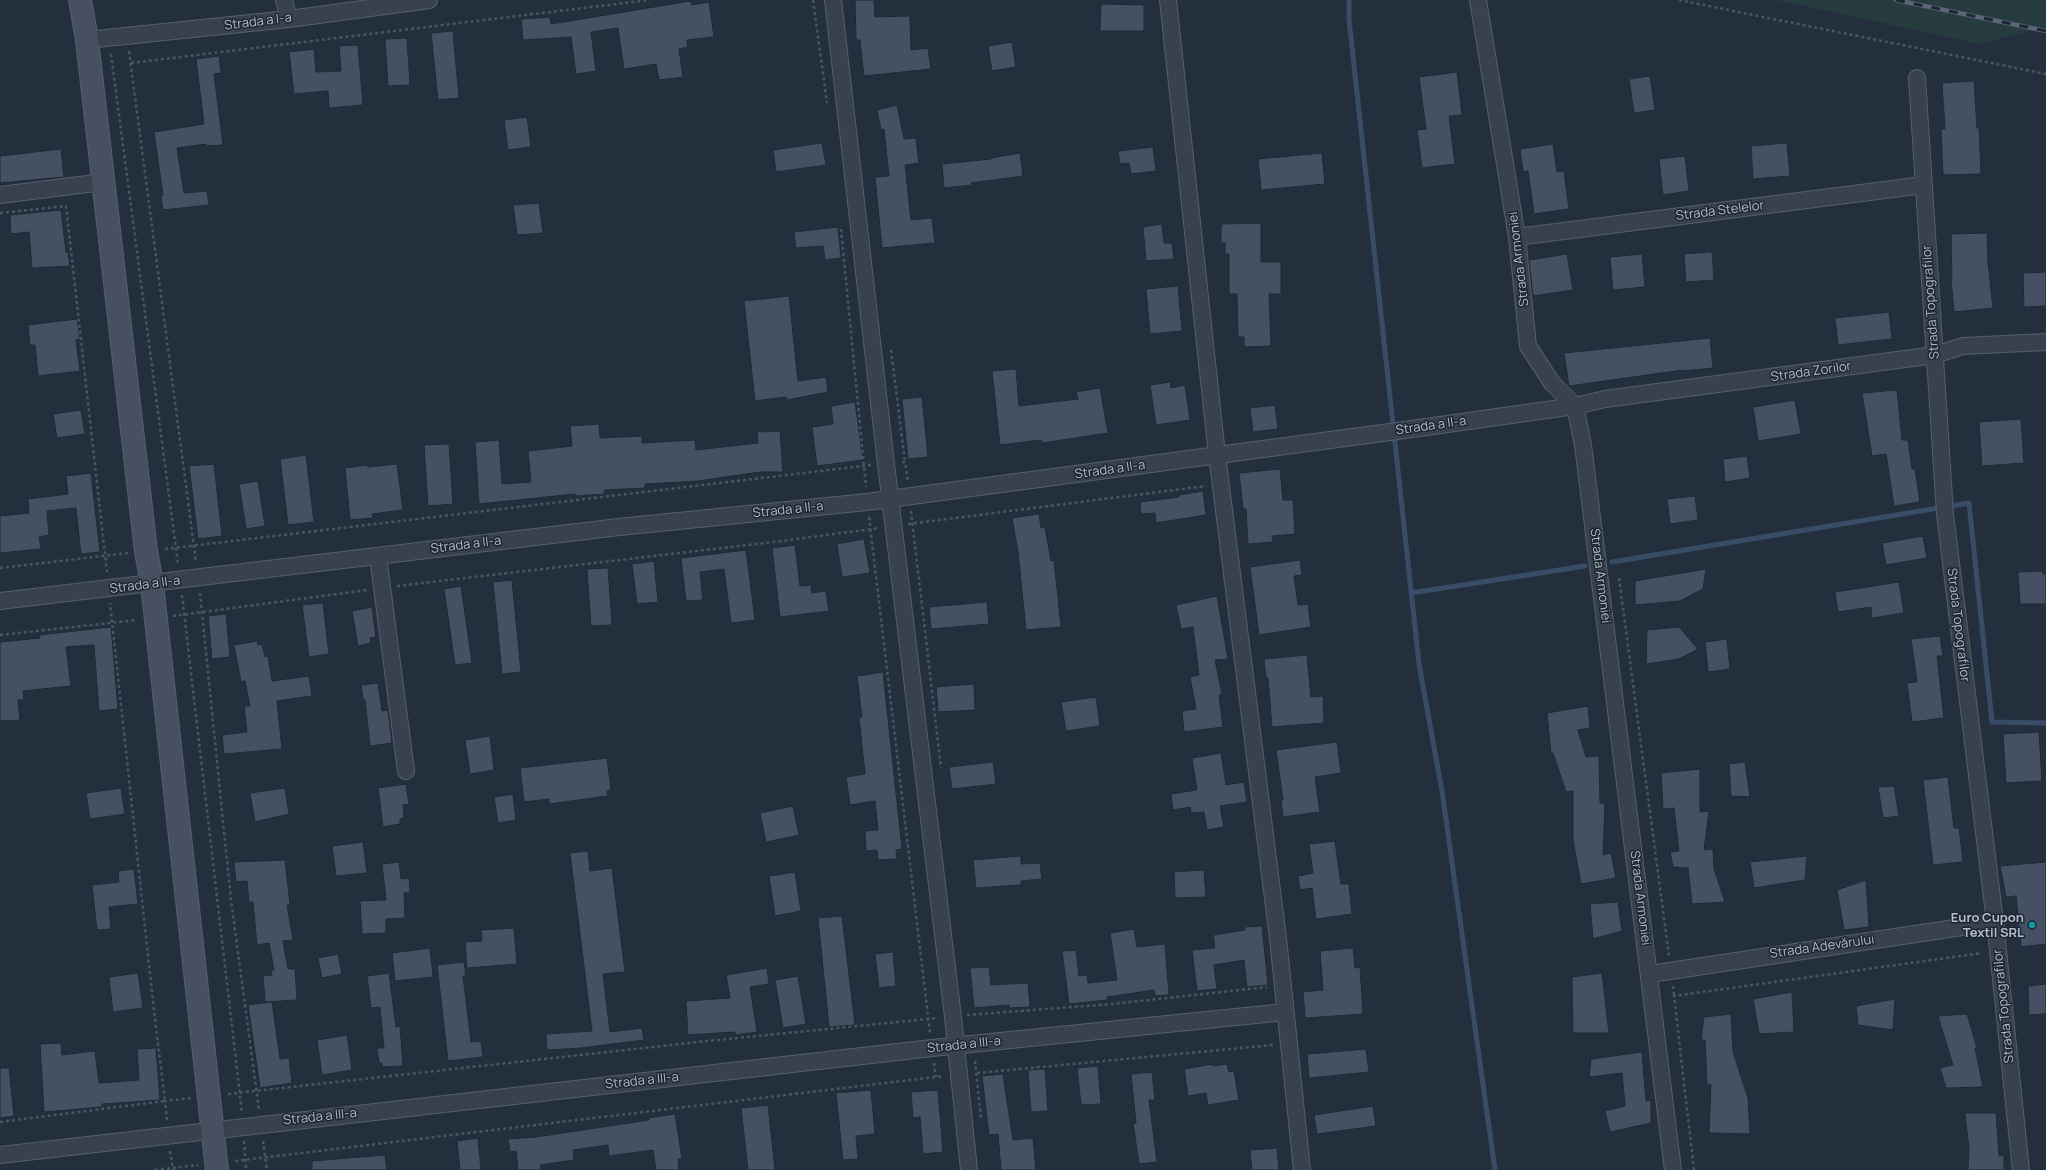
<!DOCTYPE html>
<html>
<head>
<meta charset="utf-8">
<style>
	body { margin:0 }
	canvas { display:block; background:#242f3e }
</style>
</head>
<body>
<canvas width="2046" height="1170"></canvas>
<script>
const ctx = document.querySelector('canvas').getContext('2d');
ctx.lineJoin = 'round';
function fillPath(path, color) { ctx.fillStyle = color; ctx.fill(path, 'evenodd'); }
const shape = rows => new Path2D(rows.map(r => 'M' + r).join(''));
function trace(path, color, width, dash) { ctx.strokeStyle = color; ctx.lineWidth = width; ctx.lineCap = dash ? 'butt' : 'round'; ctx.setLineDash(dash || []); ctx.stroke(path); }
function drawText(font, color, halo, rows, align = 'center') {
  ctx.font = font + ' Manrope,sans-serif'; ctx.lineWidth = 3; ctx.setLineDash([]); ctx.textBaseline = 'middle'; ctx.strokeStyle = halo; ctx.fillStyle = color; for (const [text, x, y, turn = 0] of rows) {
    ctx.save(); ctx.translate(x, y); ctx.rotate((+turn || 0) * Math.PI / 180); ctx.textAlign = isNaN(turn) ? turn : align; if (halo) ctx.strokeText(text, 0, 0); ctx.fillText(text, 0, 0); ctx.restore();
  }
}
const green = shape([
	[1777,0,2046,0,2046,27,1980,44]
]);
const stream = shape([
	[1349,0,1349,19,1419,664,1442,791,1495,1170],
	[1612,562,1969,503,1992,722,2046,723],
	[1411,593,1585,566]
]);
const building = shape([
	[855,0,874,0,875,17,910,16,911,50,928,48,931,69,864,76,860,40,856,40,855,0],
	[691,1,692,5,709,2,714,37,687,40,688,47,679,49,683,77,659,80,656,64,624,69,618,28,591,32,596,71,576,74,571,37,523,40,521,19,550,17,551,24,691,1],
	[1101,4,1144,5,1144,31,1100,31,1101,4],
	[453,31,459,98,438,100,431,33,453,31],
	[407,38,410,85,388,86,385,39,407,38],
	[1012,42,1016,67,992,71,988,46,1012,42],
	[358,45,363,105,329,108,328,91,294,94,289,52,314,49,316,72,341,71,339,46,358,45],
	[219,56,221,73,214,74,223,145,207,146,206,144,177,148,184,193,207,191,209,205,163,210,161,196,163,195,154,132,204,124,196,59,219,56],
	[1457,72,1462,115,1449,116,1455,164,1422,168,1417,130,1426,129,1419,77,1457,72],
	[1650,76,1655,110,1634,113,1629,79,1650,76],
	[1974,81,1977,128,1979,128,1981,174,1943,175,1941,129,1945,129,1942,83,1974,81],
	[897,105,904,139,916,138,919,163,905,165,911,220,932,218,935,243,882,248,875,177,889,176,884,129,881,130,877,110,897,105],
	[527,117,531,147,508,150,504,120,527,117],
	[822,143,826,165,776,172,773,150,822,143],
	[1787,143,1790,176,1753,179,1751,146,1787,143],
	[1553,144,1557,172,1564,171,1569,209,1534,214,1528,171,1523,172,1520,149,1553,144],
	[1153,147,1156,171,1131,174,1129,163,1120,164,1118,151,1153,147],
	[61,149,64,177,0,183,0,156,61,149],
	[1020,153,1023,176,971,183,972,185,944,188,942,164,991,159,991,158,1020,153],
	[1322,153,1325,184,1261,190,1258,159,1322,153],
	[1685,156,1689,191,1663,195,1659,159,1685,156],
	[539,203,543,233,517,235,513,205,539,203],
	[61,210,66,252,68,252,70,266,32,268,29,232,11,234,10,215,61,210],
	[1261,223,1261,262,1281,262,1281,294,1269,294,1271,346,1244,347,1244,337,1238,337,1237,294,1229,294,1229,254,1225,254,1225,243,1221,243,1221,224,1261,223],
	[1162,224,1164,243,1172,243,1174,259,1146,261,1143,227,1162,224],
	[838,227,841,258,825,260,823,246,796,248,794,232,838,227],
	[1987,233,1988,262,1993,308,1954,312,1951,278,1952,278,1951,234,1987,233],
	[1712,252,1714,280,1686,282,1684,254,1712,252],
	[1567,254,1573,290,1533,296,1529,260,1567,254],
	[1642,254,1645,287,1613,290,1610,257,1642,254],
	[2046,272,2046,306,2024,307,2023,273,2046,272],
	[1178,286,1182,331,1150,334,1146,289,1178,286],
	[789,296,798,381,826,377,828,392,787,400,786,397,755,401,744,301,789,296],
	[1889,312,1892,339,1838,345,1835,318,1889,312],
	[77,319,80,339,76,340,80,371,38,376,35,345,30,345,28,325,77,319],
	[1710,338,1713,368,1683,371,1683,370,1569,386,1564,353,1710,338],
	[1016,369,1019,406,1078,399,1076,392,1100,388,1108,433,1042,443,1041,440,1000,445,992,371,1016,369],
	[1170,382,1171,388,1185,385,1190,420,1156,425,1150,385,1170,382],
	[1897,390,1902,440,1908,440,1912,469,1915,469,1920,502,1894,506,1886,454,1872,456,1862,393,1897,390],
	[922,397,928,457,908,459,902,399,922,397],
	[1795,400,1801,434,1758,441,1753,407,1795,400],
	[855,402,863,460,817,466,812,427,833,424,831,406,855,402],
	[1275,405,1278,429,1253,432,1250,408,1275,405],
	[81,410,85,434,57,438,53,414,81,410],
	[2021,419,2024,463,1982,466,1979,422,2021,419],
	[599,424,600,438,642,436,642,443,695,440,696,450,758,443,757,432,780,431,783,472,760,472,698,481,645,484,645,488,604,490,605,494,576,496,575,494,479,504,475,442,499,440,502,484,531,482,528,451,572,446,570,426,599,424],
	[449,444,453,504,428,506,424,445,449,444],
	[306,455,314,522,288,525,280,459,306,455],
	[1747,456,1750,478,1725,482,1723,459,1747,456],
	[214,464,222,536,198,539,189,466,214,464],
	[397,464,403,510,372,514,373,518,350,520,345,468,367,465,368,467,397,464],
	[1280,469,1283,500,1293,500,1295,534,1272,536,1273,542,1248,544,1246,509,1243,509,1239,473,1280,469],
	[91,473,100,552,81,554,76,508,47,511,49,535,39,537,41,549,0,553,0,516,29,513,28,499,68,494,66,476,91,473],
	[258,481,265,526,246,529,239,484,258,481],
	[1203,491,1206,515,1156,523,1155,513,1141,514,1140,502,1179,497,1179,495,1203,491],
	[1695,496,1698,520,1670,524,1667,499,1695,496],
	[1039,514,1041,528,1045,527,1051,561,1054,560,1061,627,1026,630,1018,552,1012,518,1039,514],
	[1923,536,1927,558,1886,565,1882,543,1923,536],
	[864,539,870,573,842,577,837,544,864,539],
	[795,545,800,586,811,585,812,593,826,591,829,611,780,617,772,548,795,545],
	[746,550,755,620,731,623,724,569,700,572,703,600,686,601,681,558,746,550],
	[1300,560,1302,575,1294,576,1298,605,1308,604,1311,627,1259,635,1250,567,1300,560],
	[654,561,658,602,637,604,632,564,654,561],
	[608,568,612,625,591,626,587,569,608,568],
	[1706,569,1703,589,1680,601,1635,605,1635,581,1706,569],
	[2043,571,2043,574,2046,574,2046,604,2020,604,2018,572,2043,571],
	[512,580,521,672,502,674,493,582,512,580],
	[1899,582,1904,613,1872,618,1871,607,1838,612,1835,592,1899,582],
	[461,586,472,663,455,665,444,589,461,586],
	[1217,596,1228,659,1215,660,1222,694,1219,695,1223,727,1184,732,1182,711,1196,709,1190,677,1199,675,1193,627,1181,629,1176,605,1217,596],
	[987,602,989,624,931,629,929,607,987,602],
	[323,603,329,654,309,657,302,605,323,603],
	[372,607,376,637,370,638,371,643,358,646,352,611,372,607],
	[226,614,230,657,212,659,208,616,226,614],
	[111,627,118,709,99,711,94,645,66,647,71,686,23,691,24,700,18,700,20,720,0,721,0,642,40,638,39,635,111,627],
	[1679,627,1698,649,1679,659,1646,664,1647,630,1679,627],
	[1940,636,1943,656,1937,656,1944,718,1912,722,1907,683,1917,682,1911,639,1940,636],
	[1727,639,1730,669,1708,672,1705,642,1727,639],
	[257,641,258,645,262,644,265,657,268,656,272,681,309,676,312,696,277,701,282,749,224,754,222,735,247,732,244,706,250,706,245,681,241,682,234,645,257,641],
	[1307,655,1311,697,1323,696,1324,723,1272,727,1268,678,1266,678,1264,659,1307,655],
	[883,672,902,849,896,850,897,859,878,860,877,850,866,851,865,831,878,830,875,801,850,805,846,777,865,774,859,717,862,717,857,676,883,672],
	[378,683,382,711,388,710,392,743,370,746,365,700,363,700,361,685,378,683],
	[974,684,975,710,938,712,936,687,974,684],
	[1096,697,1100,726,1066,731,1061,702,1096,697],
	[1588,706,1590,728,1578,730,1586,757,1599,756,1600,803,1605,803,1603,855,1611,853,1616,878,1581,884,1573,840,1573,791,1566,792,1553,753,1551,753,1547,713,1588,706],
	[2039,732,2042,781,2006,783,2003,734,2039,732],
	[490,736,494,770,470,774,465,740,490,736],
	[1337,742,1341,773,1315,777,1320,812,1283,817,1281,800,1283,800,1276,750,1337,742],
	[1221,753,1226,785,1244,782,1247,802,1220,806,1224,827,1207,830,1204,812,1191,813,1190,807,1173,810,1171,794,1197,790,1192,758,1221,753],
	[607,758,611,790,607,791,608,796,549,804,549,799,524,802,520,768,607,758],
	[993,762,996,784,952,789,949,767,993,762],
	[1745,762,1750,797,1731,796,1729,764,1745,762],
	[1700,769,1700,812,1709,811,1704,850,1713,849,1714,869,1725,902,1692,904,1688,868,1673,867,1670,852,1679,851,1674,808,1663,809,1661,773,1700,769],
	[1948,777,1954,828,1959,828,1963,862,1933,865,1923,780,1948,777],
	[406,784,409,804,403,805,404,818,400,819,400,824,383,827,378,788,406,784],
	[1894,786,1899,816,1883,818,1878,787,1894,786],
	[121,788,125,814,90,819,86,793,121,788],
	[285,788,289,814,255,822,250,793,285,788],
	[513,794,516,820,498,823,494,797,513,794],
	[793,806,799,835,766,842,760,813,793,806],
	[1335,841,1341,884,1349,884,1352,914,1316,919,1312,888,1300,890,1298,876,1313,873,1309,844,1335,841],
	[363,842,367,873,336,876,332,846,363,842],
	[588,851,590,871,612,868,625,972,603,974,610,1032,642,1028,644,1040,581,1048,547,1050,546,1034,592,1031,570,853,588,851],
	[1021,856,1021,864,1040,863,1042,879,1021,881,1021,885,976,888,973,860,1021,856],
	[1807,856,1805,880,1754,888,1750,862,1807,856],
	[285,860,290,905,287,905,293,940,283,941,288,969,295,969,297,1000,265,1002,263,976,272,975,271,970,274,970,269,943,257,945,253,902,249,902,247,881,236,882,234,862,285,860],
	[399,862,401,879,409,878,410,892,404,893,405,918,386,919,386,933,362,934,360,901,386,900,382,864,399,862],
	[2046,862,2046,944,2021,947,2016,896,2006,897,2000,866,2046,862],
	[134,869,138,904,109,907,111,929,97,930,92,885,119,882,118,871,134,869],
	[1204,870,1206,897,1175,898,1174,872,1204,870],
	[795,872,801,911,775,916,769,876,795,872],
	[1866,880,1869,927,1844,930,1837,890,1866,880],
	[1618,902,1622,931,1593,939,1590,904,1618,902],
	[842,916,855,1025,829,1027,818,918,842,916],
	[1262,926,1268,985,1247,987,1244,960,1214,965,1217,989,1197,991,1192,950,1215,948,1213,935,1245,930,1244,927,1262,926],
	[514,928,517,964,467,968,465,942,482,941,481,930,514,928],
	[1134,929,1137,947,1165,944,1169,995,1155,996,1154,990,1107,997,1107,1000,1069,1004,1062,951,1076,950,1079,976,1087,975,1088,983,1117,980,1110,933,1134,929],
	[430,948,433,977,395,981,392,953,430,948],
	[1353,948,1355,968,1360,967,1363,1014,1305,1018,1303,992,1323,990,1320,951,1353,948],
	[893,952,896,986,879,988,875,954,893,952],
	[338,954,342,974,322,978,318,958,338,954],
	[464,962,466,976,463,976,471,1042,481,1041,483,1057,448,1061,437,965,464,962],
	[989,967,991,985,1028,983,1030,1007,1009,1008,1009,1005,974,1008,970,968,989,967],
	[767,968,769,984,750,987,757,1032,735,1035,735,1032,688,1035,686,1001,730,998,726,975,767,968],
	[138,973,143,1008,113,1012,109,977,138,973],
	[389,973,396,1027,400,1026,403,1066,382,1067,382,1063,379,1063,377,1048,384,1048,380,1007,371,1008,367,976,389,973],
	[1602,973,1609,1033,1573,1033,1572,977,1602,973],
	[798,976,806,1024,783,1028,775,980,798,976],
	[2046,984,2046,1014,2029,1015,2028,986,2046,984],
	[1792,992,1794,1032,1759,1034,1753,999,1792,992],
	[1895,999,1893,1030,1858,1025,1856,1006,1895,999],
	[272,1002,280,1059,289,1058,292,1083,260,1088,248,1005,272,1002],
	[1731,1014,1733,1052,1748,1098,1750,1134,1709,1133,1711,1084,1707,1085,1705,1040,1701,1040,1704,1017,1731,1014],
	[1967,1014,1977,1048,1975,1048,1983,1087,1946,1088,1940,1068,1953,1065,1938,1016,1967,1014],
	[347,1035,352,1070,322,1075,317,1040,347,1035],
	[61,1043,62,1055,95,1051,99,1083,139,1080,137,1049,156,1048,160,1100,102,1104,102,1107,44,1112,40,1044,61,1043],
	[1366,1049,1369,1072,1309,1078,1307,1054,1366,1049],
	[1642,1052,1646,1101,1651,1100,1651,1123,1610,1132,1605,1111,1625,1106,1622,1073,1589,1077,1591,1059,1642,1052],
	[1213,1064,1213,1066,1227,1064,1229,1072,1234,1071,1239,1100,1208,1105,1206,1093,1188,1096,1184,1069,1213,1064],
	[1098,1066,1101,1104,1081,1105,1077,1068,1098,1066],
	[0,1068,9,1068,14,1116,0,1118,0,1068],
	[1045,1069,1048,1111,1031,1112,1028,1070,1045,1069],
	[1152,1072,1155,1100,1149,1100,1157,1162,1139,1164,1133,1123,1136,1123,1131,1074,1152,1072],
	[1003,1074,1013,1140,1033,1138,1036,1170,1001,1170,998,1134,989,1135,982,1076,1003,1074],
	[871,1090,875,1134,856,1136,858,1159,843,1160,836,1093,871,1090],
	[938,1090,943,1152,923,1154,920,1117,913,1118,911,1092,938,1090],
	[768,1105,775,1170,748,1170,741,1108,768,1105],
	[1373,1106,1376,1126,1317,1134,1314,1115,1373,1106],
	[1965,1113,1996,1113,1999,1156,2004,1155,2004,1170,1968,1170,1969,1149,1965,1113],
	[675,1114,682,1159,678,1159,679,1170,656,1170,653,1150,609,1156,608,1145,573,1150,574,1160,540,1165,541,1170,518,1170,516,1151,510,1152,508,1139,536,1137,649,1120,649,1118,675,1114],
	[478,1138,481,1170,460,1170,457,1141,478,1138],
	[1277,1148,1279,1170,1252,1170,1250,1150,1277,1148],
	[385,1155,387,1170,312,1170,312,1161,385,1155]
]);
const path = shape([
	[813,0,827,103],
	[1679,0,2046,74],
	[129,51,196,562],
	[111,54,178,564],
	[131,63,649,0],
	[0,213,66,206,107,572],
	[841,229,866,487],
	[891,350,905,462],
	[902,462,905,462,908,482],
	[911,511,941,768],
	[869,517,930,1033],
	[908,524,1206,486],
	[165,549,871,465],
	[0,568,128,553],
	[1619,578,1669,956],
	[397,586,782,541,879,528],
	[200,593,231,900,259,1110],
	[182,595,242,1113],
	[173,616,367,590],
	[0,635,137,620],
	[1673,986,1674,996],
	[967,1015,1112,1004,1267,987],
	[975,1061,981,1118],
	[934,1063,936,1077],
	[977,1073,1273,1045],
	[228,1094,707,1041,938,1018],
	[167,1120,165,1101,191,1098],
	[0,1122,165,1101,154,1011,110,603],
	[244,1141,246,1170],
	[263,1141,267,1170],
	[170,1151,173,1170],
	[235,1161,944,1076],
	[155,1170,198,1165],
	[1694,1170,1674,996,1982,953]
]);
const minor = shape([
	[284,0,289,19],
	[833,0,886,464,953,1017,969,1170],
	[1168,0,1217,455,1278,938,1302,1170],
	[1478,0,1517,237,1528,346,1552,383,1575,406,1583,445,1673,1170],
	[87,40,289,19,429,0],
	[1917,78,1945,514,1995,922,2021,1170],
	[0,195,103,182],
	[1517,237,1924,185],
	[378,556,406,771],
	[0,601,619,527,867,502,1405,430,1575,406,1605,399,1935,355,1963,346,2046,342],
	[1650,974,1995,922],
	[0,1155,932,1048,1285,1012]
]);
const secondary = shape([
	[80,0,87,40,146,551,152,584,217,1170]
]);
const rail = shape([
	[1896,0,2046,31]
]);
const markers = [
	[2032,925,4,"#0f9aa8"]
];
const streetNames = [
	["Strada a I-a",258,22,-7],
	["Strada Stelelor",1720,211,-7],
	["Strada Armoniei",1519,259,-97],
	["Strada Topografilor",1931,302,-94],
	["Strada Zorilor",1811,372,-8],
	["Strada a II-a",1431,426,-8],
	["Strada a II-a",1110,470,-8],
	["Strada a II-a",788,510,-6],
	["Strada a II-a",466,545,-7],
	["Strada Armoniei",1600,576,83],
	["Strada a II-a",145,585,-7],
	["Strada Topografilor",1958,625,83],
	["Strada Armoniei",1640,898,83],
	["Strada Adevărului",1822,947,-8],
	["Strada Topografilor",2004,1006,-96],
	["Strada a III-a",964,1045,-6],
	["Strada a III-a",642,1081,-6],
	["Strada a III-a",320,1117,-6]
];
const poiNames = [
	["Euro Cupon",2024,918],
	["Textil SRL",2024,933]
];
fillPath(green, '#263c3f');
trace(stream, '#394c67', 5);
fillPath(building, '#455162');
trace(building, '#1f2835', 1);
trace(minor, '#565f6c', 18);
trace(secondary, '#565f6c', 24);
trace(path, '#44595c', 2.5, [3, 3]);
trace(minor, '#38414e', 16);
trace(secondary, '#465061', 22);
trace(rail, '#5a6575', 4.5);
trace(rail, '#1d2633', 3, [9]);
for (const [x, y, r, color] of markers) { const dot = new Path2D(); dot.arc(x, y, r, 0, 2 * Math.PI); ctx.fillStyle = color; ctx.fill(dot); trace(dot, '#1d2633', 1.5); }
drawText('13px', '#b4bcc9', '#1d2633', streetNames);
drawText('bold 13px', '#b4bcc9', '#1d2633', poiNames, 'right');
</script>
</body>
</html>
